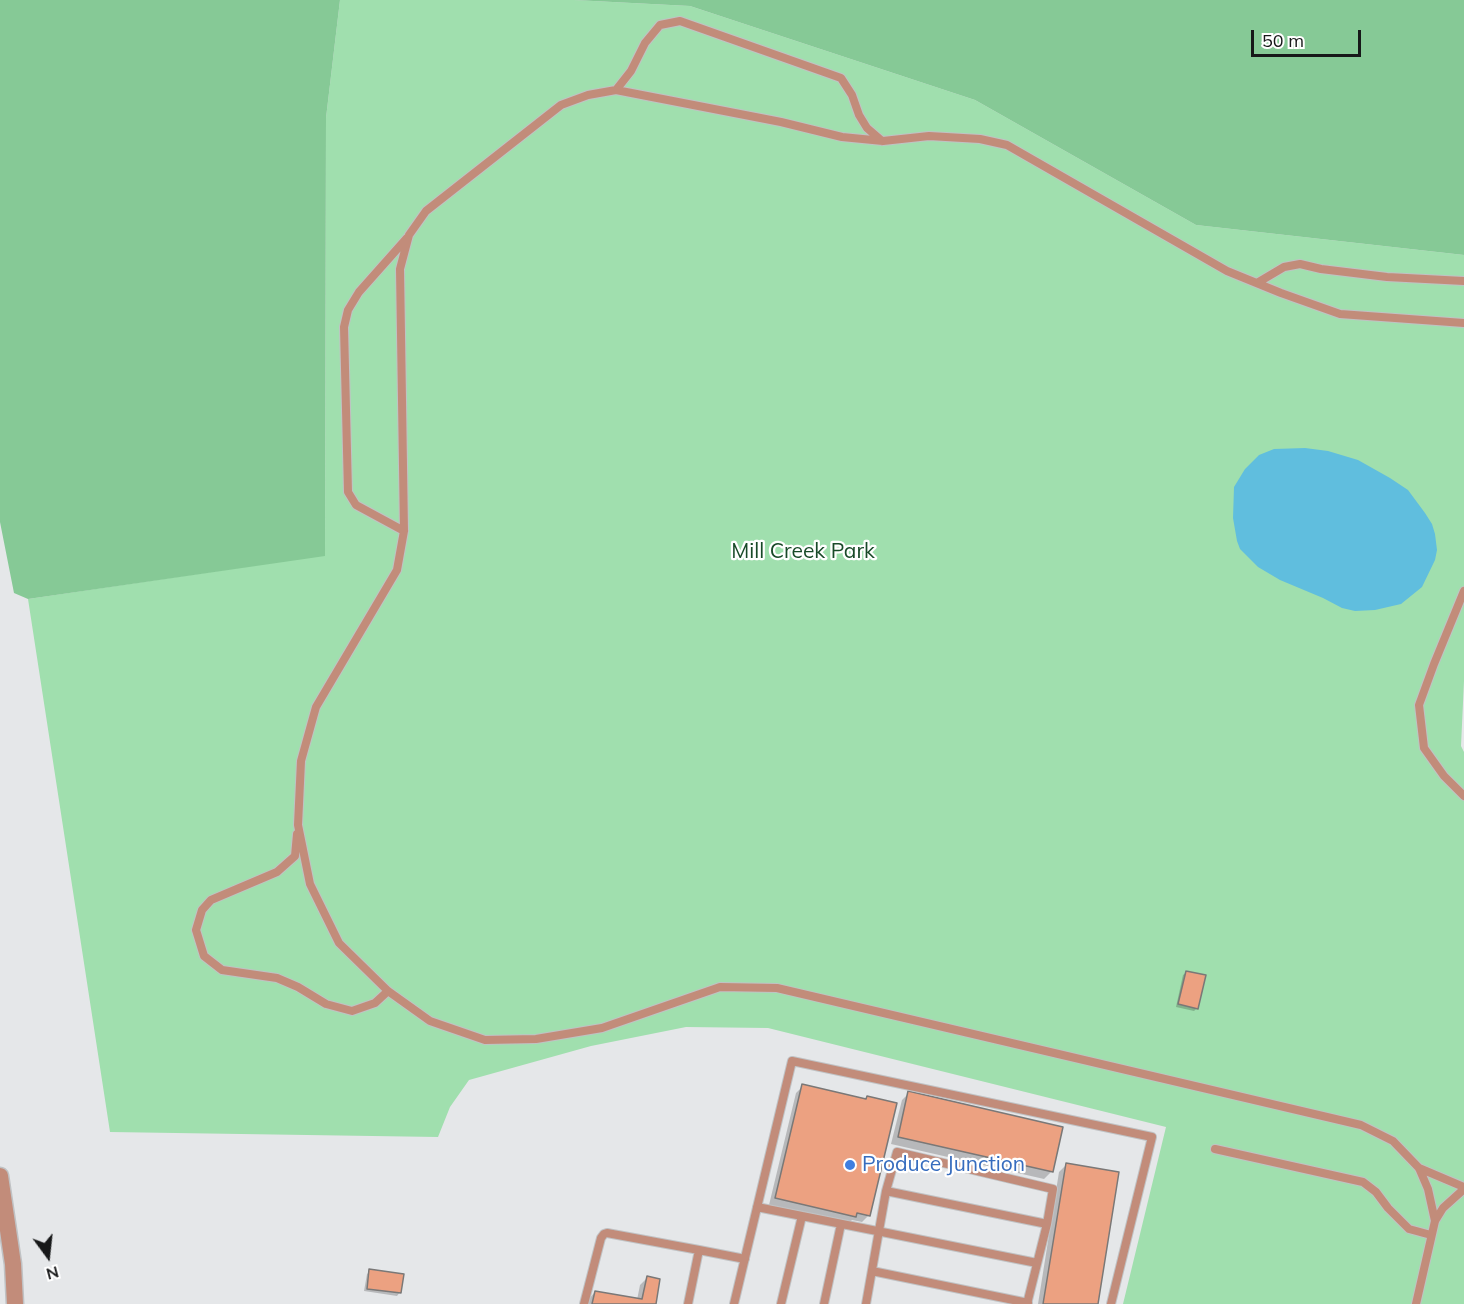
<!DOCTYPE html>
<html>
<head>
<meta charset="utf-8">
<style>
	body { margin:0 }
	#map { position:relative; width:1464px; height:1304px; overflow:hidden; background:#e5e7e9; font-family:Mulish,sans-serif }
	canvas { display:block }
	.north { position:absolute; left:18px; top:1226px; width:60px; height:60px; -webkit-text-stroke:4px #fff; paint-order:stroke; rotate:165deg; font-size:16px; font-weight:700; line-height:24px; text-align:center; color:#171819 }
	.north::after { content:''; display:block; margin:auto; width:21px; height:27px; background:#171819; clip-path:polygon(50% 0,100% 100%,50% 72%,0 100%) }
	.scale { position:absolute; left:1251px; top:30px; width:110px; height:27px; box-sizing:border-box; border:3px solid #171819; border-top:0; padding-left:8px; font-size:18px; line-height:21px; white-space:nowrap; color:#171819; -webkit-text-stroke:4px #fff; paint-order:stroke }
</style>
</head>
<body>
<div id="map">
<canvas width="1464" height="1304"></canvas>
<div class="north">N</div>
<div class="scale">50 m</div>
</div>
<script>
const ctx = document.querySelector('canvas').getContext('2d');
ctx.lineJoin = 'round';
function fillPath(path, color) { ctx.fillStyle = color; ctx.fill(path, 'evenodd'); }
const shape = rows => new Path2D(rows.map(r => 'M' + r).join(''));
function trace(path, color, width, dash) { ctx.strokeStyle = color; ctx.lineWidth = width; ctx.lineCap = dash ? 'butt' : 'round'; ctx.setLineDash(dash || []); ctx.stroke(path); }
function drawText(font, color, halo, rows, align = 'center') {
  ctx.font = font + ' Mulish,sans-serif'; ctx.lineWidth = 4.5; ctx.setLineDash([]); ctx.textBaseline = 'middle'; ctx.strokeStyle = halo; ctx.fillStyle = color; for (const [text, x, y, turn = 0] of rows) {
    ctx.save(); ctx.translate(x, y); ctx.rotate((+turn || 0) * Math.PI / 180); ctx.textAlign = isNaN(turn) ? turn : align; if (halo) ctx.strokeText(text, 0, 0); ctx.fillText(text, 0, 0); ctx.restore();
  }
}
const green = shape([
	[340,0,574,0,690,6,975,100,1196,225,1464,255,1464,681,1461,746,1464,752,1464,1304,1123,1304,1166,1127,768,1028,686,1027,591,1046,469,1080,450,1107,438,1137,110,1132,28,599,325,555,326,118]
]);
const forest = shape([
	[0,0,340,0,326,118,325,556,28,599,14,593,0,522],
	[574,0,1464,0,1464,255,1196,225,975,100,690,6]
]);
const water = shape([
	[1305,448,1328,451,1358,460,1390,478,1408,490,1425,513,1432,524,1435,534,1437,550,1435,560,1422,587,1401,604,1375,610,1355,611,1342,608,1323,598,1280,580,1258,567,1240,549,1237,541,1233,518,1234,487,1245,469,1259,455,1274,449]
]);
const shadow = shape([
	[1187,972,1197,1008,1194,1011,1176,1007,1183,975],
	[803,1086,865,1100,867,1097,869,1215,862,1222,852,1220,848,1223,769,1205,796,1093],
	[909,1093,1061,1128,1051,1172,1044,1179,891,1144,902,1100],
	[1066,1165,1096,1304,1038,1304,1059,1172],
	[370,1271,400,1292,397,1296,364,1291,367,1274],
	[647,1278,654,1304,587,1304,588,1300,595,1292,637,1300,640,1285]
]);
const building = shape([
	[1186,971,1206,975,1198,1009,1178,1004,1186,971],
	[802,1084,866,1099,867,1096,897,1103,870,1216,857,1213,856,1217,775,1198,802,1084],
	[908,1091,1063,1127,1053,1172,898,1137,908,1091],
	[1066,1163,1119,1172,1098,1304,1043,1304,1066,1163],
	[369,1269,404,1274,401,1293,367,1289,369,1269],
	[647,1276,660,1279,656,1304,592,1304,595,1291,642,1299,647,1276]
]);
const service = shape([
	[616,90,631,71,645,43,660,25,680,21,841,78,852,95,859,115,867,128,882,141],
	[1257,283,1284,267,1300,264,1321,269,1387,277,1464,281],
	[404,531,356,505,348,492,344,327,348,310,359,292,407,238],
	[1464,591,1434,664,1419,705,1424,748,1444,776,1464,796],
	[297,834,295,856,277,872,211,900,202,910,196,930,204,956,222,970,277,978,298,987,326,1004,352,1011,375,1003,388,991],
	[1215,1149,1363,1182,1376,1192,1388,1208,1409,1229,1431,1235],
	[1419,1168,1464,1187],
	[886,1191,897,1152,1053,1189,1047,1224],
	[757,1207,1037,1263],
	[1435,1221,1428,1189,1419,1168,1393,1141,1361,1125,777,988,720,987,602,1028,536,1039,485,1040,430,1021,388,991,339,943,310,884,298,825,301,761,316,707,397,570,404,531,400,269,409,235,426,211,561,105,588,95,616,90,781,122,842,137,883,141,929,136,980,139,1007,145,1227,271,1281,293,1340,314,1464,323],
	[872,1271,1028,1303],
	[584,1304,601,1238,604,1234,607,1233,699,1250],
	[688,1304,699,1250,745,1259],
	[734,1304,792,1061,1152,1137,1111,1304],
	[781,1304,802,1216],
	[824,1304,841,1224],
	[866,1304,886,1191,1047,1224,1027,1304],
	[1416,1304,1435,1221,1443,1208,1464,1189]
]);
const minor = shape([
	[0,1176,13,1264,15,1304]
]);
const markers = [
	[850,1165,6,"#3f7fe0"]
];
const parkNames = [
	["Mill Creek Park",803,552]
];
const shopNames = [
	["Produce Junction",862,1165]
];
fillPath(green, '#a0dfae');
fillPath(forest, '#86c996');
fillPath(water, '#60bede');
fillPath(shadow, '#0003');
fillPath(building, '#eca181');
trace(building, '#7a7877', 1.5);
trace(service, '#c0c2c4', 10);
trace(minor, '#c0c2c4', 19);
trace(service, '#c28c7a', 8);
trace(minor, '#c28c7a', 16);
for (const [x, y, r, color] of markers) { const dot = new Path2D(); dot.arc(x, y, r, 0, 2 * Math.PI); ctx.fillStyle = color; ctx.fill(dot); trace(dot, '#fff', 2); }
drawText('21px', '#184a28', '#fff', parkNames);
drawText('21px', '#366cbe', '#fff', shopNames, 'left');
</script>
</body>
</html>
